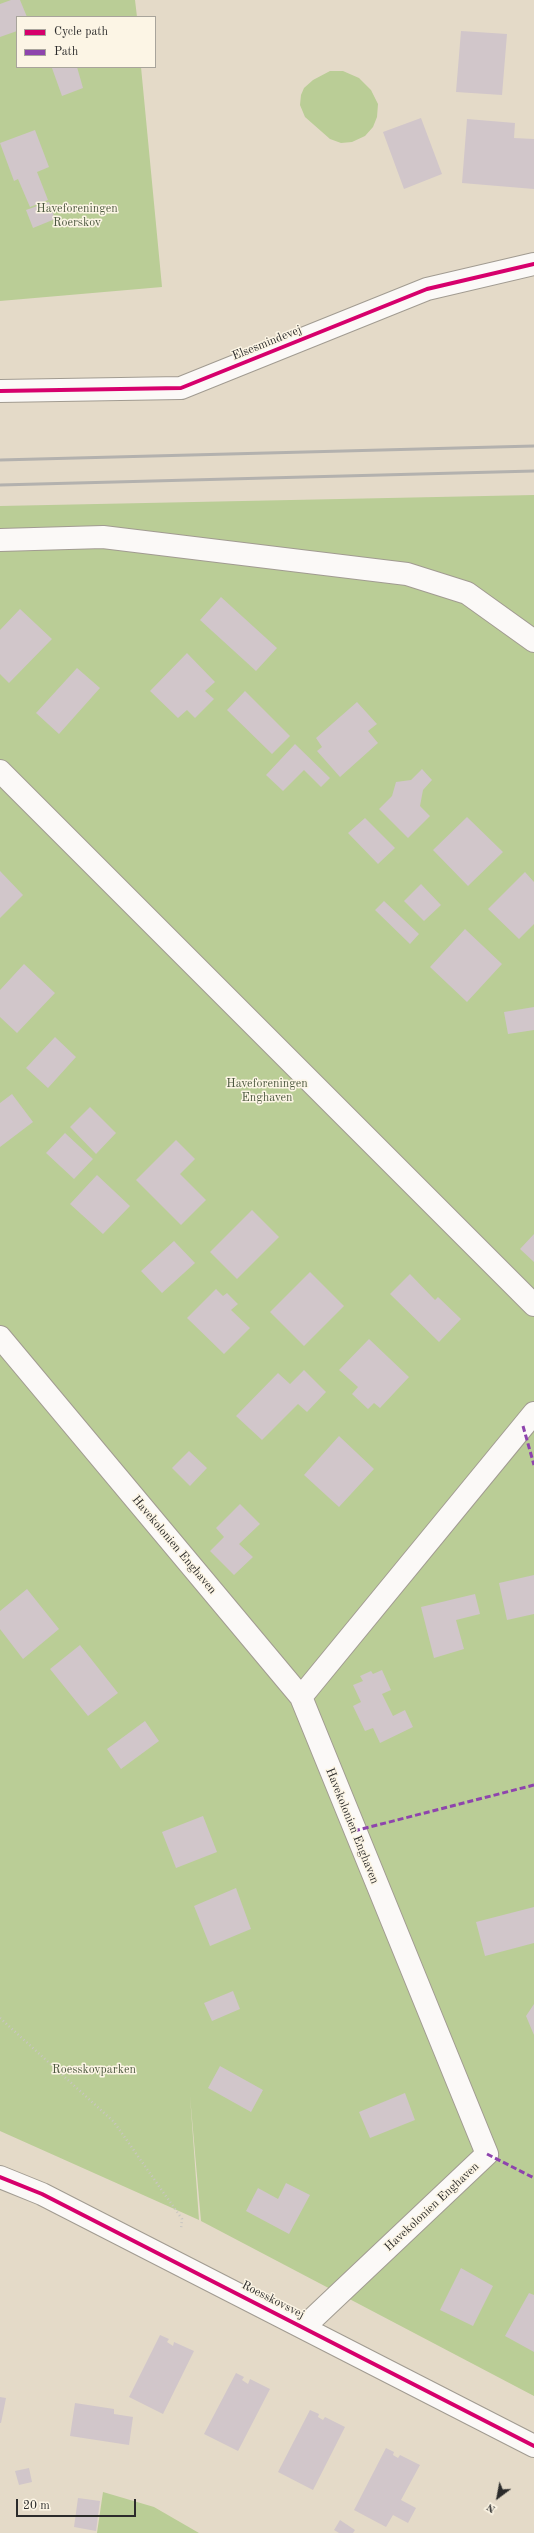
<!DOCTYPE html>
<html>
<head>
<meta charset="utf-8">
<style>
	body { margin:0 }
	#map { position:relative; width:534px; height:2533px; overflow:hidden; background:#e4dac8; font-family:"Old Standard TT",serif }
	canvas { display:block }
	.legend { position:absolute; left:16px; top:16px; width:140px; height:52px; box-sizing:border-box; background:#fcf5e5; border:1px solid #a8a49b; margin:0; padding:5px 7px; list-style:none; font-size:12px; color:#2b2b2b }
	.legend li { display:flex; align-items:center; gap:8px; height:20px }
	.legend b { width:20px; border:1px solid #a8a49b }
	.north { position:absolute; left:478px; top:2477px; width:40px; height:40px; -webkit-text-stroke:3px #fcf5e5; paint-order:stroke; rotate:212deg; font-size:11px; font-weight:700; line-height:16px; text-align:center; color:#2b2b2b }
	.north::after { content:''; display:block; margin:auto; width:14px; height:18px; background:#2b2b2b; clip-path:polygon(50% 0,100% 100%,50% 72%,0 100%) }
	.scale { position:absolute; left:16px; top:2499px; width:120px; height:18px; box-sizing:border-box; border:2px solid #2b2b2b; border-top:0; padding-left:5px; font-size:12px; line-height:14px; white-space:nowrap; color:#2b2b2b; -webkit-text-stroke:3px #fcf5e5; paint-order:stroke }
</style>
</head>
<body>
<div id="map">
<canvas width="534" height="2533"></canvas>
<ul class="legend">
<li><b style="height:5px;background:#d6006c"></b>Cycle path</li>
<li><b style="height:5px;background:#8e44ad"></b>Path</li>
</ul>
<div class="north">N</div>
<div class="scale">20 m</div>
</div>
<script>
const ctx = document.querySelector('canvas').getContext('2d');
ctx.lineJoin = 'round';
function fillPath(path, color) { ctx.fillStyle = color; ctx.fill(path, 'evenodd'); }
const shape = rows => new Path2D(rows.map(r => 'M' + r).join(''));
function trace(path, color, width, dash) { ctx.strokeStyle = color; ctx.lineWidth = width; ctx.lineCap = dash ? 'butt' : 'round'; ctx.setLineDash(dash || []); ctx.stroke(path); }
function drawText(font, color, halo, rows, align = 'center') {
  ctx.font = font + ' "Old Standard TT",serif'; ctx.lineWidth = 3; ctx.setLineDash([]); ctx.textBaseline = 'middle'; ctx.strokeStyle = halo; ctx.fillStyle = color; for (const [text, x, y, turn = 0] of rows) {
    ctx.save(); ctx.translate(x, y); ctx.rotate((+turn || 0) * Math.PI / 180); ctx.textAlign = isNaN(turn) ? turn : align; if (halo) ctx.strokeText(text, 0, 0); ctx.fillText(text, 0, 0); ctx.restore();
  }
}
const green = shape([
	[0,0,135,0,137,17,17,17,17,67,141,67,162,287,0,301],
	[330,71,343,71,359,78,371,90,378,104,377,117,373,127,365,136,352,142,341,143,330,139,305,117,300,105,301,95,304,88,313,80],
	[534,495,534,2396,201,2221,190,2096,199,2220,0,2131,0,506],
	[103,2492,154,2507,199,2533,97,2533]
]);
const building = shape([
	[11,0,20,0,27,17,17,17,17,31,0,37,0,4],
	[461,31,507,34,502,95,456,92],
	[56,67,77,67,83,88,62,96,52,68],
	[421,118,442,174,404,189,383,132],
	[467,119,515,123,514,138,534,139,534,189,462,183],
	[35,130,49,167,37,172,48,200,30,207,18,179,14,181,0,143],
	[49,202,55,219,33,228,26,210],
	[221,597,277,648,256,671,200,620],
	[20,609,52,639,9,683,0,674,0,630],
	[187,653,215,682,205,691,214,699,195,718,187,710,178,718,150,691],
	[77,668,100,688,59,734,36,713],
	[245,691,290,736,272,754,227,710],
	[357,702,377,724,368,731,378,743,340,777,317,751,322,747,316,738],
	[295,744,330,778,321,787,304,770,283,791,266,775],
	[422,769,432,780,423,790,420,806,430,816,408,838,379,809,392,796,396,782,411,780],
	[467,817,503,852,468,886,433,850],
	[365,818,395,848,378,864,348,833],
	[0,871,23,895,0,918],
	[525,872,534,882,534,924,519,939,488,909],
	[421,884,441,905,424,921,404,901],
	[384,901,419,934,410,944,375,910],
	[465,929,502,964,467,1002,430,967],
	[24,964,55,993,17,1033,0,1017,0,990],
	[534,1007,534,1030,508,1034,504,1012],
	[55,1037,76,1057,48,1088,26,1068],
	[12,1094,33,1122,0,1147,0,1103],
	[90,1107,116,1133,96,1154,70,1127],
	[65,1133,93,1159,74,1179,46,1153],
	[176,1140,195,1159,180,1174,206,1200,181,1225,136,1180],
	[97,1175,130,1206,103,1234,70,1204],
	[252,1210,279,1237,237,1279,210,1252],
	[534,1234,534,1262,520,1249],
	[174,1241,195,1263,162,1293,141,1271],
	[310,1272,344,1306,304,1346,270,1312],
	[410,1274,435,1300,438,1297,461,1319,439,1342,390,1294],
	[216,1289,223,1296,227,1293,238,1304,231,1310,250,1328,224,1354,187,1318],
	[369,1339,409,1377,380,1408,374,1403,368,1409,352,1394,358,1387,339,1370],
	[304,1370,326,1392,307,1412,298,1404,262,1440,236,1416,278,1373,290,1384],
	[339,1436,374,1469,339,1507,304,1475],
	[189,1451,207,1468,190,1486,172,1468],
	[240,1504,260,1524,239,1544,253,1557,234,1575,210,1551,224,1537,216,1528],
	[534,1575,534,1614,507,1620,499,1583],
	[27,1589,59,1629,23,1659,0,1629,0,1611],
	[475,1594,480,1614,456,1620,464,1649,434,1658,421,1607],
	[80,1645,118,1693,88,1716,50,1669],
	[382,1670,391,1690,382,1694,393,1716,405,1710,413,1727,380,1743,373,1728,365,1731,353,1706,361,1702,353,1685,363,1681,360,1676,371,1671,373,1674],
	[145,1721,159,1741,121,1769,107,1749],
	[203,1816,217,1852,176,1868,162,1832],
	[236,1888,251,1929,210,1946,194,1906],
	[534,1907,534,1943,485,1956,476,1922],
	[233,1991,240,2009,212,2021,204,2003],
	[534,2004,534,2035,526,2016],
	[220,2066,263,2090,251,2112,208,2088],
	[405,2093,415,2120,370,2138,359,2112],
	[286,2183,310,2195,289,2234,246,2211,258,2188,278,2199],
	[461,2268,493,2286,473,2326,440,2310],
	[529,2293,534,2295,534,2352,505,2336],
	[160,2335,169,2339,167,2342,173,2346,174,2342,194,2351,163,2414,129,2397],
	[236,2373,244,2377,242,2380,248,2384,250,2379,270,2389,238,2451,204,2434],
	[0,2397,6,2398,1,2423,0,2423],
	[75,2403,114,2409,114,2414,133,2417,129,2445,70,2436],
	[310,2410,319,2414,318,2417,323,2420,325,2417,345,2427,313,2490,278,2472],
	[386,2448,394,2452,393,2455,398,2458,400,2455,420,2465,401,2500,416,2508,408,2523,393,2515,386,2527,354,2510],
	[29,2468,32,2482,19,2485,15,2471],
	[78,2498,100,2501,96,2531,74,2527],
	[340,2520,355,2530,353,2533,339,2533,334,2530]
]);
const path = shape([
	[0,2018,114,2122,182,2219,181,2229]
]);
const minor = shape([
	[0,391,181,388,427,289,534,264],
	[0,540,103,537,407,574,467,593,534,641],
	[0,771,534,1305],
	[0,1337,301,1697,487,2154,304,2327],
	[301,1697,534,1413],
	[0,2177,42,2194,534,2446]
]);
const rail = shape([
	[0,460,534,446],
	[0,485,534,471]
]);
const quiet = shape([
	[523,1426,534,1465],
	[354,1831,534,1785],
	[487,2154,534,2178]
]);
const cycleway = shape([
	[0,391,181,388,427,289,534,264],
	[0,2177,42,2194,534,2446]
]);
const parkNames = [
	["Haveforeningen",77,209],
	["Roerskov",77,223],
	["Haveforeningen",267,1084],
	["Enghaven",267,1098],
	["Roesskovparken",94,2070]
];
const streetNames = [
	["Elsesmindevej",267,343,-22],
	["Havekolonien Enghaven",174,1545,50],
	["Havekolonien Enghaven",352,1826,68],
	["Havekolonien Enghaven",432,2207,-43],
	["Roesskovsvej",273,2300,27]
];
fillPath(green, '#bacd96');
fillPath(building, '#d1c6ca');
trace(minor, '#a19b91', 24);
trace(path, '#c9c6c2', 2.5, [1, 3]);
trace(minor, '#fbf9f7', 22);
trace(rail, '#b3b1ae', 3);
trace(quiet, '#8e44ad', 3, [6, 3]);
trace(cycleway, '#d6006c', 4);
drawText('12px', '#4c583f', '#fcf5e5', parkNames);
drawText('12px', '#2b2b2b', '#fcf5e5', streetNames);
</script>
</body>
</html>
